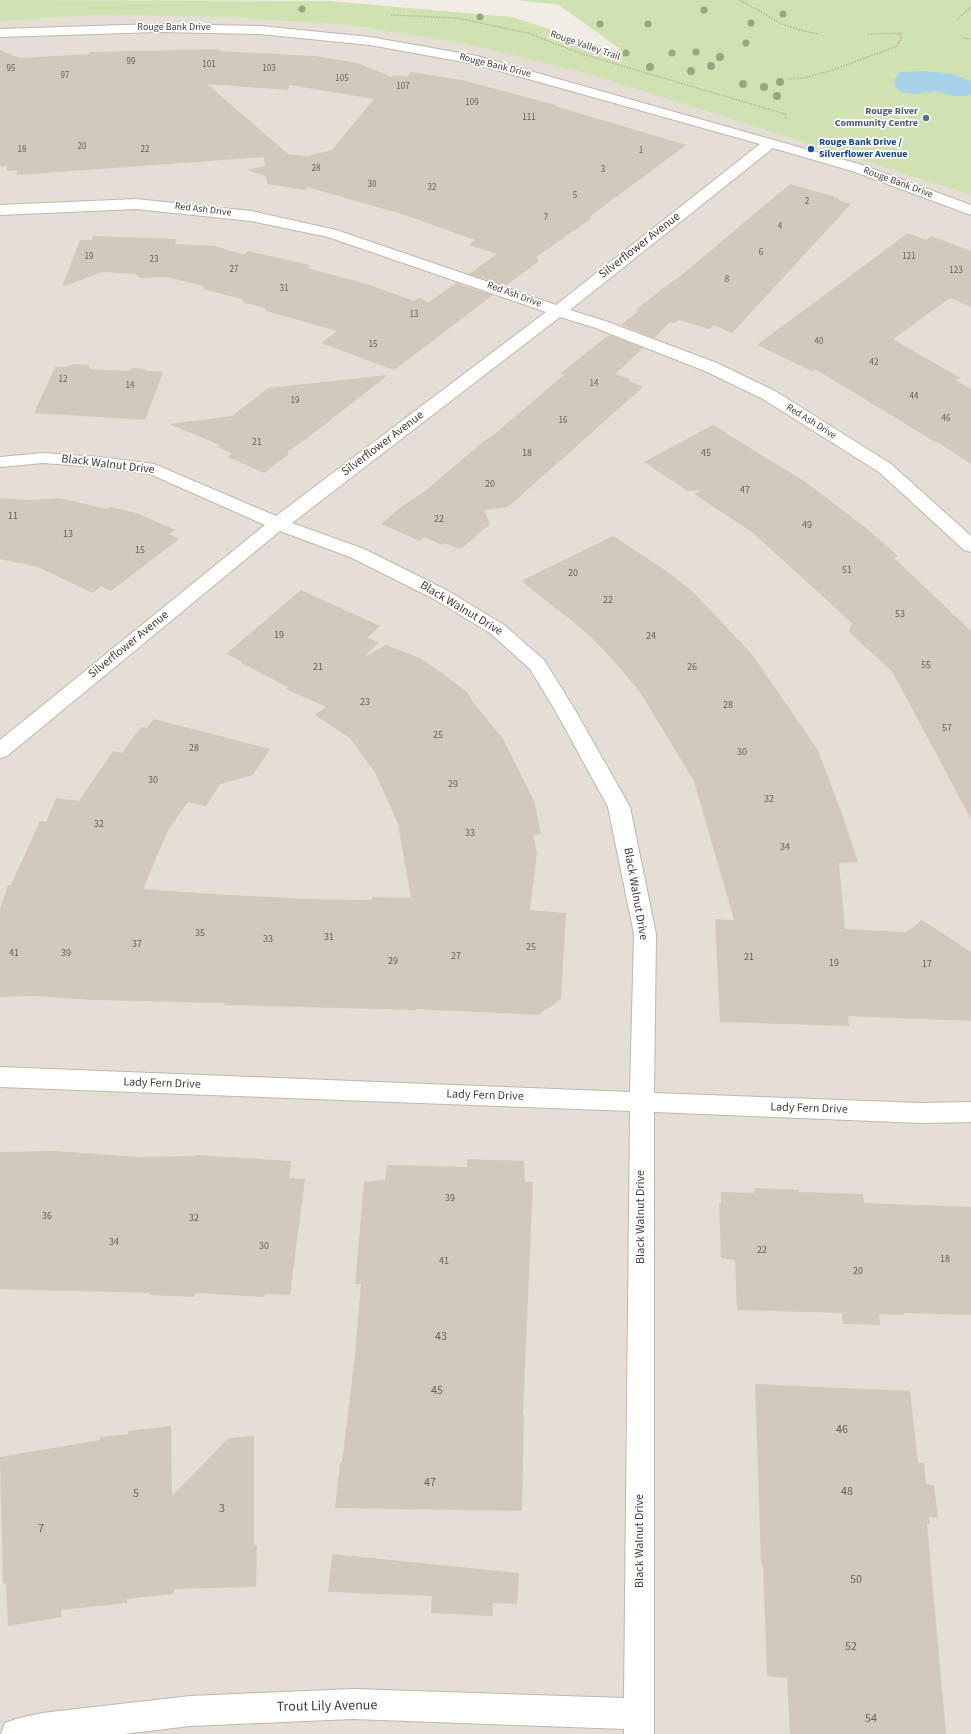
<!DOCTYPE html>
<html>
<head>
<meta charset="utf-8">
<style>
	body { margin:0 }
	canvas { display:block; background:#f1ede6 }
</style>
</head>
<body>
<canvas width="971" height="1734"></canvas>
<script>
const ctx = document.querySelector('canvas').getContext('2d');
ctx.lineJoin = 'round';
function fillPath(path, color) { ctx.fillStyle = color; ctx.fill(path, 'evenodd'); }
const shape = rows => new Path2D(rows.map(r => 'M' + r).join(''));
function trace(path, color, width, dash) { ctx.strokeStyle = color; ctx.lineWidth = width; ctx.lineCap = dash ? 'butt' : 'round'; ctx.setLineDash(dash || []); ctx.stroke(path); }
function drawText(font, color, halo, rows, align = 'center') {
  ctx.font = font + ' "Source Sans 3",sans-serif'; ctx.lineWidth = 3.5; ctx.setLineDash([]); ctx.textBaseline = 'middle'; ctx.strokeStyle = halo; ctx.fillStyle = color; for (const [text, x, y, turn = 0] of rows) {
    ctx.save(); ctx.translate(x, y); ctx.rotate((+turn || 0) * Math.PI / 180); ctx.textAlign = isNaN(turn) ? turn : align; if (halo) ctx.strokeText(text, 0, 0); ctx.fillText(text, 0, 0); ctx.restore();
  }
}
const residential = shape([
	[101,15,224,17,348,25,462,43,592,75,971,195,971,1734,0,1734,0,21]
]);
const green = shape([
	[0,0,329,1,512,17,617,51,620,48,616,46,559,5,516,0,971,0,971,195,592,75,462,43,348,25,224,17,101,15,0,21]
]);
const water = shape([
	[924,71,952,74,971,81,971,94,967,96,954,96,934,91,916,94,901,92,896,87,894,80,900,72]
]);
const building = shape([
	[220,49,219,51,314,56,357,63,392,77,393,75,407,77,411,72,462,80,556,105,555,106,686,145,589,217,592,218,536,257,539,261,505,286,469,274,497,254,469,245,475,240,405,215,307,187,305,190,267,184,266,176,247,170,265,166,264,157,17,175,17,170,6,171,7,166,0,166,0,50,19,58,89,54,89,52],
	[207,84,288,90,290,85,374,99,332,150,307,156,288,154],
	[790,184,839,198,838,200,851,204,732,333,714,325,709,329,679,320,674,323,670,322,654,338,621,325,639,311,636,310,666,286,678,278],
	[908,233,926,240,931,236,971,251,971,307,950,298,893,339,960,378,955,380,971,389,971,464,938,442,937,443,815,369,812,371,757,345],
	[93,236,176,239,175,244,215,246,244,255,248,251,310,265,307,268,364,283,414,301,419,298,429,302,456,283,493,295,394,370,321,343,337,331,266,311,265,308,242,302,244,300,204,289,203,286,167,277,140,278,136,274,102,272,62,287,80,240,92,240],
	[609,335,643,348,615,374,630,379,629,381,643,387,508,507,484,510,490,524,469,542,460,549,444,543,442,545,424,537,420,541,381,524,405,504,425,491,489,437,490,438,564,375,561,373],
	[74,364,88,365,91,369,127,371,133,368,145,369,147,371,163,372,145,420,34,413,55,367,67,367],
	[388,375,306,439,287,452,289,454,264,473,228,457,232,453,217,447,220,445,169,424,232,416,268,388],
	[713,425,807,483,866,528,898,556,894,558,971,631,971,819,892,671,849,632,852,623,752,532,694,494,702,490,688,491,644,462],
	[0,498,30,500,59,498,107,509,110,507,137,513,175,530,169,534,179,539,111,591,101,586,93,593,38,567,0,559],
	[613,536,662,568,691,590,751,653,818,750,843,817,858,862,839,863,845,929,907,932,922,920,971,952,971,1021,848,1016,849,1026,720,1022,715,919,734,920,694,781,640,692,619,667,596,642,576,624,521,581],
	[301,590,380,626,367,638,379,642,364,657,386,645,420,658,442,673,467,692,473,702,503,739,534,801,541,834,533,835,537,853,530,910,566,913,561,999,538,1015,417,1009,416,1010,224,1005,225,1003,94,1000,35,996,0,997,0,909,8,885,11,885,40,821,46,822,56,798,79,801,113,751,122,753,141,727,147,728,154,719,270,749,253,775,220,784,206,806,188,802,168,830,143,889,213,894,307,899,372,900,372,897,411,898,398,824,376,774,350,738,315,715,326,707,286,689,288,687,241,663,243,662,226,654],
	[55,1151,138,1157,195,1156,195,1155,291,1161,289,1178,305,1179,290,1295,265,1294,264,1297,195,1293,194,1297,150,1295,150,1293,0,1289,0,1152],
	[467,1159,524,1161,525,1182,533,1182,523,1414,524,1414,522,1511,335,1508,340,1463,342,1463,355,1355,361,1284,355,1284,364,1182,385,1180,387,1165,467,1167],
	[755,1188,799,1190,799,1192,863,1194,864,1203,971,1207,971,1315,904,1313,904,1315,879,1314,880,1325,843,1324,842,1313,737,1310,735,1260,721,1258,719,1203,721,1203,721,1192,754,1193],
	[755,1384,910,1391,918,1463,924,1463,926,1484,934,1485,938,1518,929,1517,930,1524,927,1524,946,1734,790,1734,787,1678,767,1676,763,1565,761,1564,760,1531],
	[171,1426,172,1496,229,1438,254,1436,254,1545,257,1546,256,1587,174,1589,174,1594,127,1599,127,1603,61,1610,62,1617,8,1626,6,1583,3,1584,0,1457,100,1440,100,1437,128,1434,128,1431],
	[332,1554,519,1573,517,1604,493,1603,493,1616,431,1613,432,1596,328,1592]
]);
const path = shape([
	[740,0,782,24,803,31,819,34],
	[391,15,457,18,528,33,582,54,785,114,786,119],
	[957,20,971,7],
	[868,34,904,33],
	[964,38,971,39],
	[788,79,804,78,830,71,897,46,901,38,899,34]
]);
const minor = shape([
	[158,24,260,26,370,37,477,56,862,165,971,205,971,215,852,171,773,148,570,310,605,321,717,363,775,391,891,464,971,536,971,552,964,550,879,472,763,399,705,371,593,327,560,317,292,523,364,549,448,591,504,625,544,660,575,710,630,807,656,934,654,1093,921,1103,971,1102,971,1122,921,1123,654,1112,654,1734,624,1734,624,1729,353,1719,190,1726,123,1734,1,1734,5,1723,16,1719,42,1713,190,1696,353,1689,624,1698,630,1111,0,1087,0,1067,630,1092,634,934,608,807,555,710,530,669,490,633,434,599,350,557,280,531,7,756,0,758,0,740,265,525,150,474,99,467,43,463,0,467,0,457,43,453,99,457,154,464,276,516,546,312,328,237,251,221,136,209,0,215,0,205,136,199,251,211,336,230,556,305,760,144,475,64,370,45,260,34,158,32,0,37,0,29,158,24]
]);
const trees = [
	[302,9,3.5],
	[704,10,3.5],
	[783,14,3.5],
	[480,17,3.5],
	[751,23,3.5],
	[600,24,3.5],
	[648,24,3.5],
	[746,43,3.5],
	[696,52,3.5],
	[626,53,3.5],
	[672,53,3.5],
	[720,57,4],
	[711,66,4],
	[650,67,4],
	[691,71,4],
	[780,82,4],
	[743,84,4],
	[764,87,4],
	[777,96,4]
];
const markers = [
	[926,118,4,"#5c6f8a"],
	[811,149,4,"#1a4fb4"]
];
const farNumbernames = [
	["99",131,62],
	["101",209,65],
	["95",11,69],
	["103",269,69],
	["97",65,76],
	["105",342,79],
	["107",403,87],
	["109",472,103],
	["111",529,118],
	["20",82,147],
	["18",22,150],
	["22",145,150],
	["1",641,151],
	["28",316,169],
	["3",603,170],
	["30",372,185],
	["32",432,188],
	["5",575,196],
	["2",807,202],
	["7",546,218],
	["4",780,227],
	["6",761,253],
	["19",89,257],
	["121",909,257],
	["23",154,260],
	["27",234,270],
	["123",956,271],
	["8",727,280],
	["31",284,289],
	["13",414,315],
	["40",819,342],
	["15",373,345],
	["42",874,363],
	["12",63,380],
	["14",594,384],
	["14",130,386],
	["44",914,397],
	["19",295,401],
	["46",946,419],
	["16",563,421]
];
const farStreetnames = [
	["Rouge Bank Drive",174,28],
	["Rouge Valley Trail",585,46,19],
	["Rouge Bank Drive",495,66,14],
	["Rouge Bank Drive",898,183,20],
	["Red Ash Drive",203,210,7],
	["Red Ash Drive",514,295,20],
	["Red Ash Drive",811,422,32]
];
const farServicenames = [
	["Rouge River",918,112],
	["Community Centre",918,124]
];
const farTransitnames = [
	["Rouge Bank Drive /",819,143],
	["Silverflower Avenue",819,155]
];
const numberNames = [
	["21",257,443],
	["18",527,454],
	["45",706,454],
	["20",490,485],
	["47",745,491],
	["11",13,517],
	["22",439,520],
	["49",807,526],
	["13",68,535],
	["15",140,551],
	["51",847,571],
	["20",573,574],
	["22",608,601],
	["53",900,615],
	["19",279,636],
	["24",651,637],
	["55",926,666],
	["21",318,668],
	["26",692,668],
	["23",365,703],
	["28",728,706],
	["57",947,729],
	["25",438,736],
	["28",194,749],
	["30",742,753],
	["30",153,781],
	["29",453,785],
	["32",769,800],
	["32",99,825],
	["33",470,834],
	["34",785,848],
	["35",200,934],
	["31",329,938],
	["33",268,940],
	["37",137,945],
	["25",531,948],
	["41",14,954],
	["39",66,954],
	["27",456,957],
	["21",749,958],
	["29",393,962],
	["19",834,964],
	["17",927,965],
	["39",450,1199],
	["36",47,1217],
	["32",194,1219],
	["34",114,1243],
	["30",264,1247],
	["22",762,1251],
	["18",945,1260],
	["41",444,1262],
	["20",858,1272]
];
const streetNames = [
	["Silverflower Avenue",640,246,-38],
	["Silverflower Avenue",383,444,-37],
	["Black Walnut Drive",108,465,7],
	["Black Walnut Drive",461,609,31],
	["Silverflower Avenue",129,645,-39],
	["Black Walnut Drive",635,894,80],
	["Lady Fern Drive",162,1084,2],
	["Lady Fern Drive",485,1096,2],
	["Lady Fern Drive",809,1109,2],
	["Black Walnut Drive",641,1217,-90],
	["Black Walnut Drive",640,1541,-90]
];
const nearNumbernames = [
	["43",441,1337],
	["45",437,1391],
	["46",842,1430],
	["47",430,1483],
	["48",847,1492],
	["5",136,1494],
	["3",222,1509],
	["7",41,1529],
	["50",856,1580],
	["52",851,1647],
	["54",871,1719]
];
const nearStreetnames = [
	["Trout Lily Avenue",327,1707,-1]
];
fillPath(residential, '#e5ded5');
fillPath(green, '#d0e2b2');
fillPath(water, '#a7d3e9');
fillPath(building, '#d2c8bc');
trace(minor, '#bfb7ac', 2);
trace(path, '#bcae9c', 1.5, [1.5, 1.5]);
fillPath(minor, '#fff');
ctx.fillStyle = '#96a881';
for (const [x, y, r] of trees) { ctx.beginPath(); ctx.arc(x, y, r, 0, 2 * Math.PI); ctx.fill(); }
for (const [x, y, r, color] of markers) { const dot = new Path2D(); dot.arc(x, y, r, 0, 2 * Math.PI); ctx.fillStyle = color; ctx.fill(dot); trace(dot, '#fff', 1.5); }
drawText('9px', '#676058', null, farNumbernames);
drawText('10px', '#433d36', '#fff', farStreetnames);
drawText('bold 10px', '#4e5e75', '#fff', farServicenames, 'right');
drawText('bold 10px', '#164399', '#fff', farTransitnames, 'left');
drawText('10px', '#676058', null, numberNames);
drawText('12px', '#433d36', '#fff', streetNames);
drawText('12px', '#676058', null, nearNumbernames);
drawText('14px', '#433d36', '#fff', nearStreetnames);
</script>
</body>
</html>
